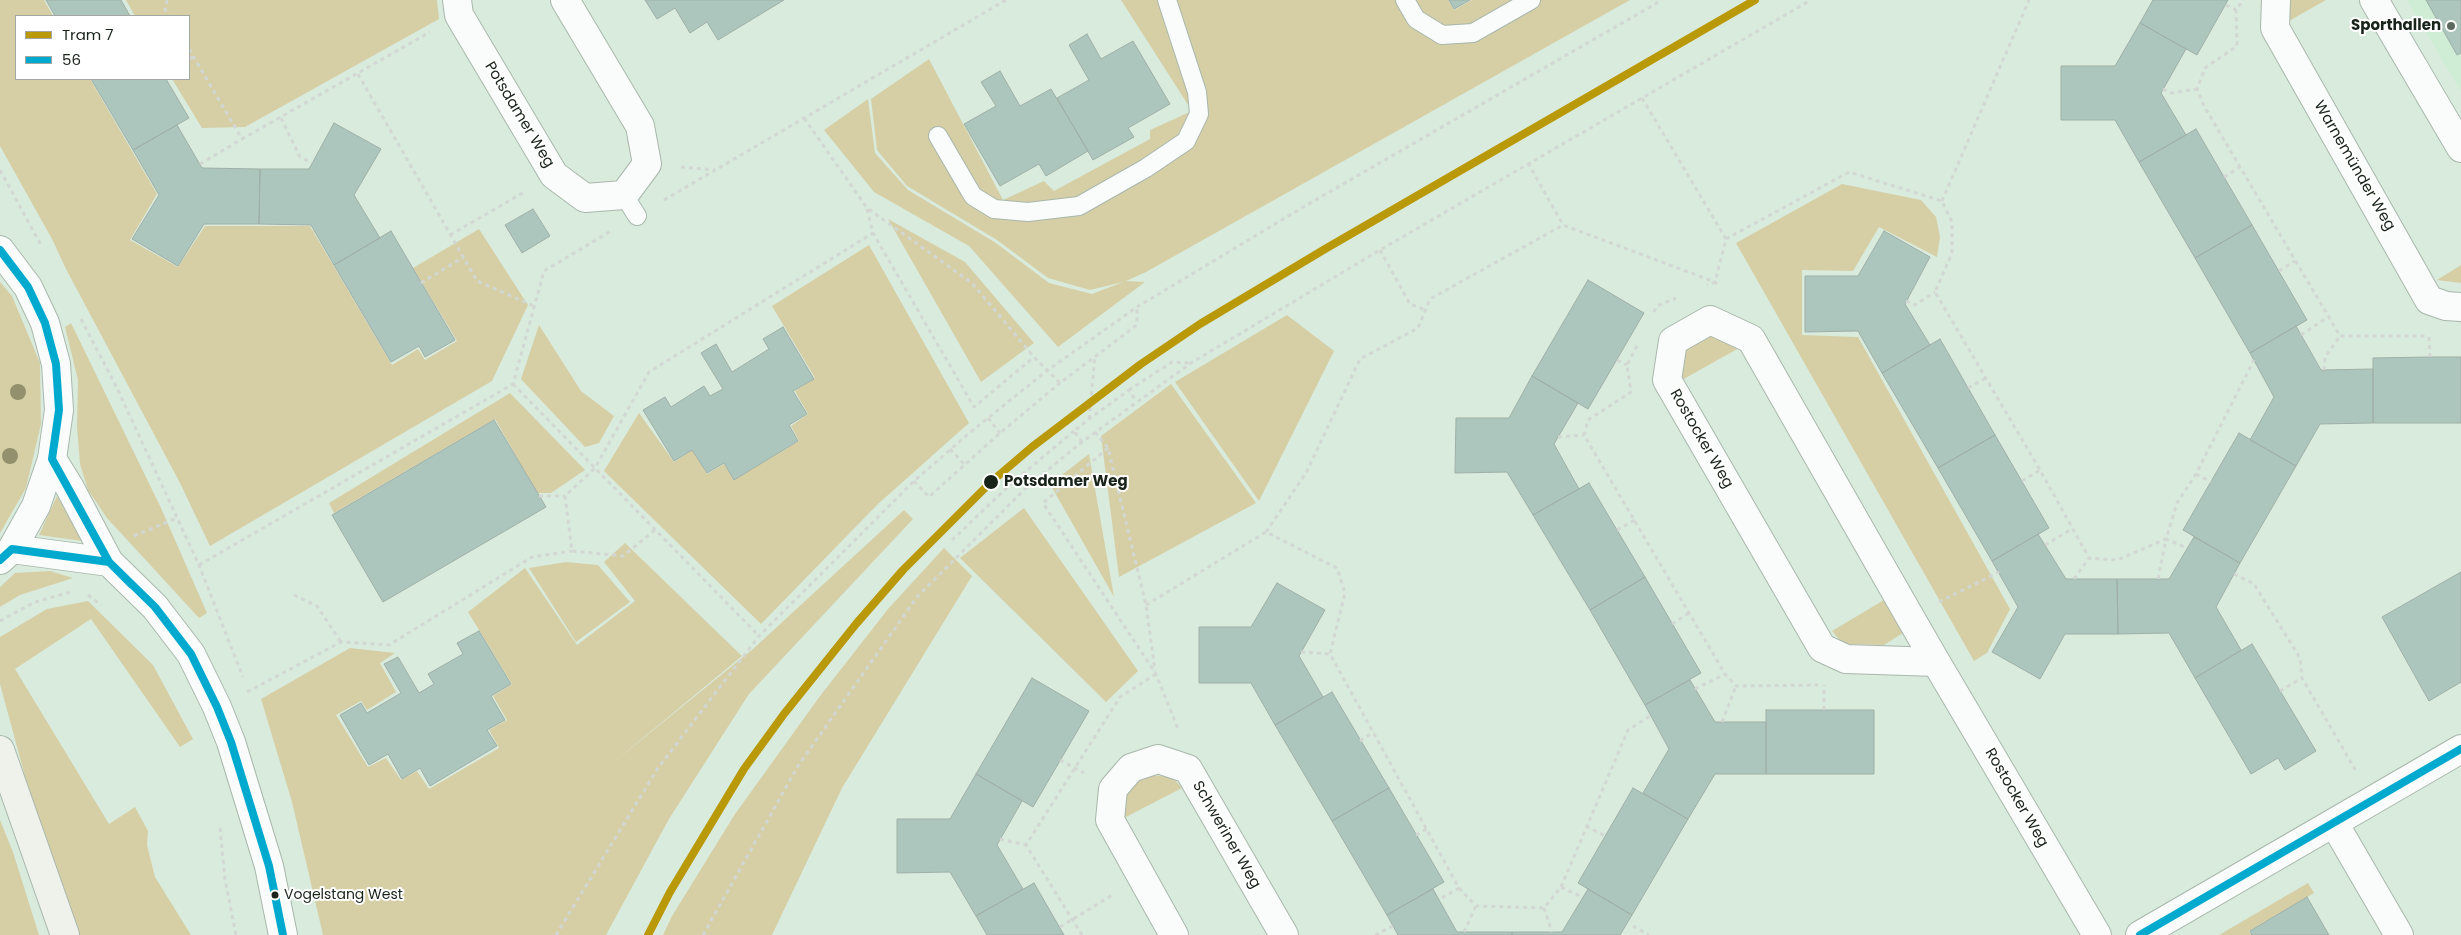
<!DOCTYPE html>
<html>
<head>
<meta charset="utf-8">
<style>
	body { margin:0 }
	#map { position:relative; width:2461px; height:935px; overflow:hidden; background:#d9ebdd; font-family:Poppins,sans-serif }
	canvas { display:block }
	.legend { position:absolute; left:15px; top:15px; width:175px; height:65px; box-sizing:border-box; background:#fff; border:1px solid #a3a7a3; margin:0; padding:6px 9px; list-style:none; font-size:15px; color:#18231a }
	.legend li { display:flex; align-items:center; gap:10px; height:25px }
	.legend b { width:25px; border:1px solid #a3a7a3 }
</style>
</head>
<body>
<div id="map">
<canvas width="2461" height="935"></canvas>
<ul class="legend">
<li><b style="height:6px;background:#ba9908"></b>Tram 7</li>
<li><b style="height:6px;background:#00a9ce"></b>56</li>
</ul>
</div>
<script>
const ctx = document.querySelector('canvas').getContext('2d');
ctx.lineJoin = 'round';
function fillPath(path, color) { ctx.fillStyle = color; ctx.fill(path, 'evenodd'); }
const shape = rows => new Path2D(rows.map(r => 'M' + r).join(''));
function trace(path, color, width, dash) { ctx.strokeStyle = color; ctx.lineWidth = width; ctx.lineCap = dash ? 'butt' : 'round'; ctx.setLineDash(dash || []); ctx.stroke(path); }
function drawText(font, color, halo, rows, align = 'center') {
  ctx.font = font + ' Poppins,sans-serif'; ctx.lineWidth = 4; ctx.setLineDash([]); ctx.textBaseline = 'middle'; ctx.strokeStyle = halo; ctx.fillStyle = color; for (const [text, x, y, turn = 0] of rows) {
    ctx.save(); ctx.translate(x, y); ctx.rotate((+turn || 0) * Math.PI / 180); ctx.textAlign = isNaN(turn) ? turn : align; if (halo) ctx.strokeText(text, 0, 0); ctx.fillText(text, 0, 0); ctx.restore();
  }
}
const built = shape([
	[2407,0,2461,0,2461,92]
]);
const green = shape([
	[0,0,44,0,53,16,16,16,16,79,90,79,157,194,130,240,178,267,205,226,310,226,392,365,418,349,425,360,457,341,413,268,479,229,528,305,492,381,210,546,180,483,66,269,52,239,0,146],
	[126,0,437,0,439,19,245,127,202,128,172,79,189,79,189,16,135,16],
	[1121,0,1448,0,1454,10,1472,0,1630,0,1146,272,1126,281,1145,282,1058,347,969,246,874,192,824,130,868,99,875,153,908,190,996,243,1049,283,1092,294,1123,282,1090,290,1048,278,997,240,907,186,877,150,871,99,929,59,1003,200,1044,181,1054,191,1150,139,1150,130,1192,111],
	[2290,0,2326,0,2289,21],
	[1842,184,1921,200,1936,217,1940,237,1937,257,1879,227,1853,271,1802,270,1802,335,1858,337,2010,609,1987,653,1974,661,1736,243],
	[888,219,965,262,1034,343,981,382],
	[869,245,969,423,878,504,761,624,604,471,639,413,674,462,692,450,707,474,724,464,734,480,799,441,791,426,808,414,795,391,815,378,772,306],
	[2461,265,2461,283,2437,280],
	[0,282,12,296,40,363,41,424,26,488,0,533],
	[1287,315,1334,351,1259,501,1175,382],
	[71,323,161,508,207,613,199,618,107,518,88,490,80,464,77,427,78,380,65,327],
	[539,325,581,391,614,416,599,443,585,447,521,379],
	[1719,334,1739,348,1682,380,1678,358,1695,339],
	[1171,384,1256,503,1119,577,1101,436],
	[510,393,585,470,551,493,537,493,495,419,334,513,329,503],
	[1089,454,1114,597,1050,484],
	[57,496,82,541,39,535],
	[1024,508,1138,671,1106,702,960,558],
	[904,510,913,519,749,694,669,819,606,935,323,935,292,802,261,699,350,648,395,653,380,663,396,692,367,710,361,701,336,715,368,767,386,758,401,780,417,771,429,789,499,748,489,730,507,720,493,696,512,684,468,612,525,568,577,645,635,601,604,562,625,543,742,656,609,766,753,649],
	[944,548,972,576,842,788,772,935,663,935,672,916,735,814,820,696,888,609],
	[566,562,598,565,630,602,576,642,529,568],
	[50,571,73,578,20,595,0,607,0,587,15,573],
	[1884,600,1903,633,1884,645,1843,644,1832,631],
	[88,601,153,665,193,739,180,747,91,619,15,669,109,824,135,807,148,831,147,845,155,877,191,935,75,935,33,806,0,684,0,637,47,609],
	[1150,775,1172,777,1182,788,1124,818,1123,801,1130,786],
	[0,820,13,852,39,935,0,935],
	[2308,883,2314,893,2249,931,2251,935,2219,935]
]);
const building = shape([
	[46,0,121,0,130,16,55,16,46,0],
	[645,0,784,0,718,40,707,22,690,33,675,8,657,19,645,0],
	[1449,0,1470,0,1454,9,1449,0],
	[2153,0,2228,0,2197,55,2140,23,2153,0],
	[2426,0,2461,0,2461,53,2457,55,2426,0],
	[2140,23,2186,49,2161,93,2186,135,2139,162,2115,120,2061,120,2061,66,2115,66,2140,23],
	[1087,34,1101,59,1133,41,1170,104,1128,128,1134,137,1093,160,1057,98,1089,80,1069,45,1087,34],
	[1000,71,1020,106,1051,89,1088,151,1046,176,1039,164,1000,186,964,124,996,106,981,82,1000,71],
	[91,79,166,79,189,118,133,150,91,79],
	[334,123,381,149,354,195,380,238,334,265,311,225,259,224,260,169,309,169,334,123],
	[177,125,202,168,260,169,259,224,204,224,178,266,132,239,159,195,133,150,177,125],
	[2196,129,2252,225,2195,258,2139,162,2196,129],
	[533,209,550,236,522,253,505,225,533,209],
	[2252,225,2307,320,2250,353,2195,258,2252,225],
	[391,231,455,340,425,357,419,346,391,362,334,265,391,231],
	[1884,231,1930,257,1905,304,1930,345,1882,373,1858,331,1805,332,1805,276,1858,276,1884,231],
	[1588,280,1644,313,1588,409,1532,376,1588,280],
	[2296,326,2321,370,2373,369,2373,423,2320,424,2296,466,2250,440,2274,397,2250,353,2296,326],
	[783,327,814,379,793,391,807,414,789,425,798,441,734,480,724,463,707,473,692,450,674,461,643,410,665,397,671,407,704,386,710,396,723,389,701,353,716,344,732,372,769,349,763,339,783,327],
	[1940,339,1995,435,1938,468,1882,373,1940,339],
	[2430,357,2461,357,2461,423,2373,423,2373,358,2430,357],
	[1532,376,1578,403,1554,444,1579,489,1533,515,1507,472,1455,473,1456,418,1509,418,1532,376],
	[494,420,546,507,383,602,332,515,494,420],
	[2239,433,2296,466,2240,563,2183,530,2239,433],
	[1995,435,2049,528,1992,561,1938,468,1995,435],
	[1589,483,1645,577,1590,610,1533,515,1589,483],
	[2038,534,2066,579,2117,579,2118,634,2065,634,2040,679,1992,652,2018,607,1992,561,2038,534],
	[2194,537,2240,563,2216,607,2241,650,2195,678,2169,633,2118,634,2117,579,2169,579,2194,537],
	[2461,572,2461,682,2429,701,2382,617,2461,572],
	[1645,577,1701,673,1645,705,1590,610,1645,577],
	[1277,583,1325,610,1299,656,1323,697,1275,725,1251,683,1199,683,1199,627,1251,627,1277,583],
	[479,631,511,684,491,696,505,720,487,730,497,746,430,786,420,768,402,779,388,754,369,765,340,715,361,703,367,713,401,693,384,664,398,657,419,693,434,684,428,674,463,654,457,643,479,631],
	[2252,644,2316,751,2285,770,2278,758,2251,774,2195,678,2252,644],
	[1032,678,1089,711,1033,807,976,774,1032,678],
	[1690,680,1715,722,1766,722,1766,774,1715,774,1688,819,1643,793,1669,749,1645,705,1690,680],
	[1332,692,1389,788,1332,821,1275,725,1332,692],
	[1766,710,1874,710,1874,774,1766,774,1766,710],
	[976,774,1022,801,997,845,1023,889,976,916,950,872,897,873,897,819,950,819,976,774],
	[1389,788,1444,882,1387,915,1332,821,1389,788],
	[1633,788,1688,819,1632,915,1578,883,1633,788],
	[1034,883,1064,935,987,935,976,916,1034,883],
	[1433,889,1457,932,1512,932,1512,935,1398,935,1387,915,1433,889],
	[1588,889,1632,915,1620,935,1512,935,1512,932,1562,932,1588,889],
	[2307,897,2329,935,2252,935,2250,931,2307,897]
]);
const path = shape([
	[167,0,165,9,169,16],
	[2241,3,2236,10,2237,46,2205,68,2197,89,2204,106,2340,336,2425,336],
	[2226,5,2236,10],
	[189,49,242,139,430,32],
	[189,59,193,57],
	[358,74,477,281,534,306],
	[2163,89,2171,93,2197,89],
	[1642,98,1726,239,1715,282,1707,285],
	[281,118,300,157,312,163],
	[804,118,867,208,972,283,1034,357,1060,383,1137,325,1137,307],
	[1528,163,1563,225],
	[200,164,242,139],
	[681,167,715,170],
	[0,170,41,245],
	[2224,177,2240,167],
	[664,200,1006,0],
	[1942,201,2029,0],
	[867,209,873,233,974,407,1034,357],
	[450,235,526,191],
	[1726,239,1849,172,1942,201,1952,222,1952,253,1935,292,2040,470,2089,558,2117,560,2166,539,2177,503,2196,474,2254,360],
	[1380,250,1410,304,1426,310],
	[2279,271,2295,261],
	[421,283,464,257],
	[1906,301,1915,305,1935,292],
	[1654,312,1657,306,1676,298],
	[81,319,116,386,199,565,243,677],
	[2301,335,2328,317],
	[2429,337,2430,357],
	[1637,346,1627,365,1631,392,1588,420,1584,435,1725,674,1736,686,1818,685],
	[1617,360,1627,365],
	[2324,370,2325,357,2340,336],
	[513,384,759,636],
	[1968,388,1986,378],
	[1129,390,1172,362,1190,363],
	[988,418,1000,433],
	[1089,419,1095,356],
	[1095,432,1108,448,1146,605,1155,671],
	[1558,437,1584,435],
	[1082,442,1074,431,1089,419,1129,390,1136,401],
	[1108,448,1043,503,1156,674,1178,729],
	[950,449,964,464],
	[2196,474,2211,482],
	[914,481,929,497,1000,433,1060,383],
	[2022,481,2040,470],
	[539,496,565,496],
	[655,530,623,556,572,551,565,496,595,468,649,372,873,233],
	[1617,530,1635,520],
	[1266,532,1306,473,1360,359,1418,328,1430,299,1563,225,1715,282,1719,287],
	[134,536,177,518],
	[952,540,1013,482,1074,431],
	[2045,545,2072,529],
	[199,565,513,384,544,271,611,231],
	[2234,574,2254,584,2300,658,2302,678,2356,771],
	[2074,579,2089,558],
	[2158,579,2166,539,2187,548],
	[88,595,101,605],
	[294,595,317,606,341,642],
	[1939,602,1999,572],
	[1146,605,1266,532,1337,568,1345,593,1330,654,1459,888,1440,899],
	[0,621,35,602,71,592],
	[1672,624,1689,613],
	[1301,652,1330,654],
	[1695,689,1725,674],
	[2280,691,2302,678],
	[247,692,341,642,389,645,532,557,572,551],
	[1824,710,1824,685],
	[1722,722,1736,686],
	[1360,741,1374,732],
	[1060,760,1084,773],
	[1586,826,1605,836],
	[220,828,225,879,236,935],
	[1416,835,1427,829],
	[1000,839,1026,845],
	[1561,887,1628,730,1650,716],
	[1459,888,1476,906,1544,908,1561,887,1582,897],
	[1544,908,1552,932],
	[1633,926,1649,935],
	[1060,927,1114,894],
	[1464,932,1476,906],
	[556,935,658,768,759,636,914,481,973,430,1048,370,1137,307,1305,206,1662,0],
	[703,935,798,766,917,597,1028,486,1082,442,1191,363,1380,250,1811,0],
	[1082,935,1026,845,1120,697,1156,674],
	[1375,935,1393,926]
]);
const service = shape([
	[1405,0,1416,19,1442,35,1473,33,1531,0],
	[938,136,973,196,994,209,1028,212,1079,206,1146,168,1186,141,1199,114,1197,92,1167,0],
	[624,195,637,216]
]);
const minor = shape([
	[457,0,459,15,554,175,585,198,624,195,647,164,640,126,565,0],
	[2276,0,2275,28,2429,300,2446,306,2461,307],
	[2374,0,2461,148],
	[52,459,70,488,109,562,155,607,191,654,217,707,231,742,269,866,283,935],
	[12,549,109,562],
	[1936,662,1846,659,1822,648,1667,380,1673,341,1710,320,1751,339,1910,617,1936,662,2097,935],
	[2334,823,2399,935],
	[1174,935,1110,820,1113,789,1131,768,1158,759,1188,769,1284,935],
	[2140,935,2461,749]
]);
const tertiary = shape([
	[0,250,28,287,45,323,56,364,59,410,52,459,36,506,12,549,0,560]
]);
const secondary = shape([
	[0,750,65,935]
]);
const bus1 = shape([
	[0,250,28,287,45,323,56,364,59,410,52,459,109,562,155,607,191,654,217,707,231,742,269,866,283,935],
	[0,560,12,549,109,562,132,585],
	[2140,935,2461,749]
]);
const tram1 = shape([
	[648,935,670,892,744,769,784,714,856,624,903,570,991,482,1032,447,1141,364,1200,324,1325,249,1755,0]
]);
const trees = [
	[18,392],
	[10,456]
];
const markers = [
	[2451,26,5,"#5c695e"],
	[991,482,8,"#18231a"],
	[275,895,4.5,"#18231a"]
];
const busNames = [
	["Vogelstang West",284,895]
];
const poiNames = [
	["Sporthallen",2441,26]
];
const streetNames = [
	["Potsdamer Weg",519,115,59],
	["Warnemünder Weg",2354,166,60],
	["Rostocker Weg",1701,439,60],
	["Rostocker Weg",2016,798,60],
	["Schweriner Weg",1226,835,60]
];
const stopNames = [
	["Potsdamer Weg",1004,482]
];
fillPath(built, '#cfecd5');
fillPath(green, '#d6cfa6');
fillPath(building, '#acc6bd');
trace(building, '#9fafa7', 1);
trace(service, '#a9b7ac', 20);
trace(minor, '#a9b7ac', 30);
trace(tertiary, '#a9b7ac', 30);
trace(secondary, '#a9b7ac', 30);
trace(path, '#d2d7d4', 3, [4, 4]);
trace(service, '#f9fcfa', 18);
trace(minor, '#f9fcfa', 28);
trace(tertiary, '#f9fcfa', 28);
trace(secondary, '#eef2eb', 28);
trace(bus1, '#00a9ce', 8);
trace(tram1, '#ba9908', 8);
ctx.fillStyle = '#93906d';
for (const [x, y] of trees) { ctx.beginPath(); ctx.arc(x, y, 8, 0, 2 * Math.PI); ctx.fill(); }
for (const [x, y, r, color] of markers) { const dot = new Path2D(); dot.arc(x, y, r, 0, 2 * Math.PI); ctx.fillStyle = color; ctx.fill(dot); trace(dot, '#fff', 2); }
drawText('14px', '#18231a', '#fff', busNames, 'left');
drawText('bold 15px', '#18231a', '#fff', poiNames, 'right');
drawText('15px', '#18231a', '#fff', streetNames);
drawText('bold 15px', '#18231a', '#fff', stopNames, 'left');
</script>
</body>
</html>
